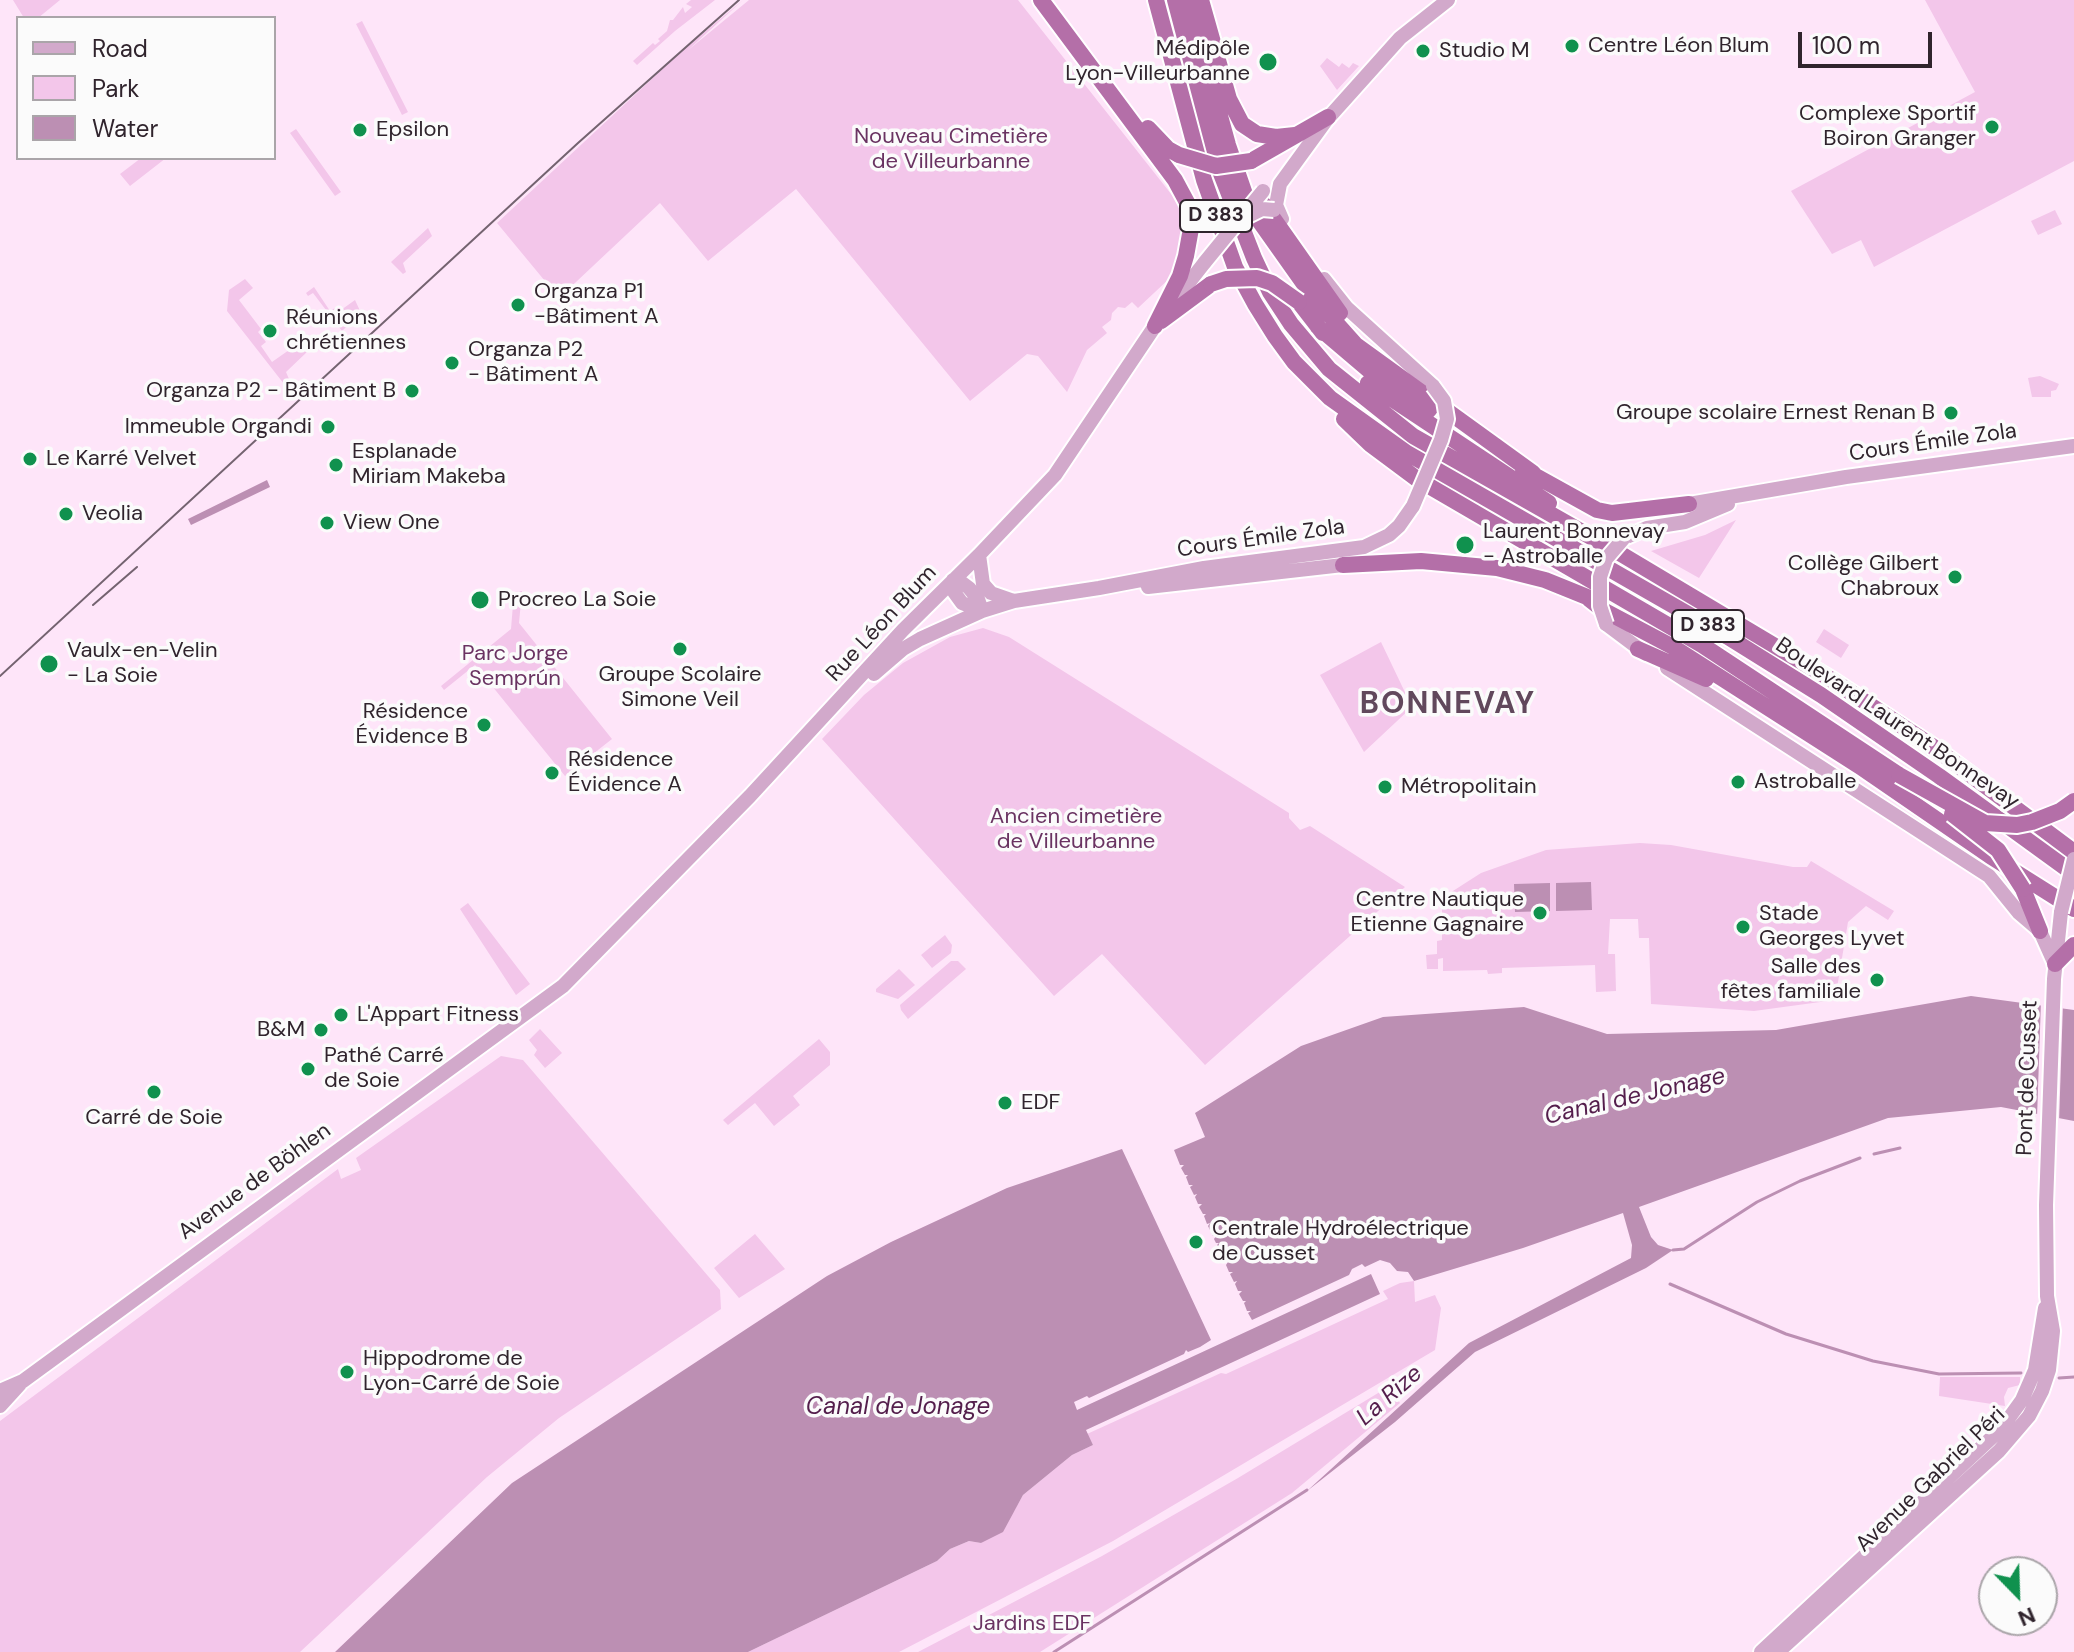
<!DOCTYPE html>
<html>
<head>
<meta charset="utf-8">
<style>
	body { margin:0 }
	#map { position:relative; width:2074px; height:1652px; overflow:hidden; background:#fee5f9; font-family:"DM Sans",sans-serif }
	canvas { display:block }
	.legend { position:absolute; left:16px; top:16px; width:260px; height:144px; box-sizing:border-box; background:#fbfbfb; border:2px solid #aaa5a9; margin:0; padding:10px 14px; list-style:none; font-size:24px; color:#30242d }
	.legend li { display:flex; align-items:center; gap:16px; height:40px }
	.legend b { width:40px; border:2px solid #aaa5a9 }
	.north { position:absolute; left:1978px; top:1556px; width:80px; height:80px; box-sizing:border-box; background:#fbfbfb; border:2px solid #aaa5a9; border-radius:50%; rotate:157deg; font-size:22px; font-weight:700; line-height:32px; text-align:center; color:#30242d }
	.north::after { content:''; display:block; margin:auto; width:28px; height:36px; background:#10914e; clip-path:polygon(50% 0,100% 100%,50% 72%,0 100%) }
	.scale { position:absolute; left:1798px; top:32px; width:134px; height:36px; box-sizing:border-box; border:4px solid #30242d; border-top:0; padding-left:10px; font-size:24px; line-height:28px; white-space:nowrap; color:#30242d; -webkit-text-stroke:6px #fbfbfb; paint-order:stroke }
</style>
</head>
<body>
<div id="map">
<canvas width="2074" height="1652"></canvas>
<ul class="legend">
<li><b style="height:10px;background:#d2a9cb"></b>Road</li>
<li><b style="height:22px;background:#f3c6ea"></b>Park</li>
<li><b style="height:22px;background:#bc8fb3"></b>Water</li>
</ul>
<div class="north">N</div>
<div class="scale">100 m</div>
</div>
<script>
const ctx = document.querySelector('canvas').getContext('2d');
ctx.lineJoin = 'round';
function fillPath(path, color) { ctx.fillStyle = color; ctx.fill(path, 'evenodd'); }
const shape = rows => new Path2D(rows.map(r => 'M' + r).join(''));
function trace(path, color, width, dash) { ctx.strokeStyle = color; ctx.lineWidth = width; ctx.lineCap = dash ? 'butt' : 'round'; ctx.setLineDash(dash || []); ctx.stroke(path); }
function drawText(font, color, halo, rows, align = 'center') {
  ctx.font = font + ' "DM Sans",sans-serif'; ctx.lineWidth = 7; ctx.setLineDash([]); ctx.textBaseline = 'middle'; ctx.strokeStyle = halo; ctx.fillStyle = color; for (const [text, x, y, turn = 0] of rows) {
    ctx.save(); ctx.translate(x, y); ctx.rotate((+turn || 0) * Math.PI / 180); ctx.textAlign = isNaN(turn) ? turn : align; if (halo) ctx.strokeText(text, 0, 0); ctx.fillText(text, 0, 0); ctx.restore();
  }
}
const green = shape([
	[13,0,60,0,38,18,24,18],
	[691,0,715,0,675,31,637,65,633,61,653,43,655,45,660,41,658,39,667,31,670,20,673,20,683,7,685,13,692,7,686,4],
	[743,0,687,51,749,0,1018,0,1179,204,1185,222,1178,258,1171,277,1138,308,1132,302,1125,308,1118,307,1112,313,1111,320,1102,327,1107,333,1087,350,1067,392,1038,356,1027,354,970,401,796,189,708,261,660,203,559,298,497,223,683,50],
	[1925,0,2074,0,2074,161,1874,267,1861,240,1832,254,1791,191,1975,92],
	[362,21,408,112,402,115,356,24],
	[1327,58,1339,67,1342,63,1349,68,1353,63,1359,66,1337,90,1320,66],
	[296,129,341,192,335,196,290,133],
	[141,158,166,158,130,186,120,174],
	[2055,210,2062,224,2038,235,2031,221],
	[428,228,432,236,403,263,406,272,403,274,391,262],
	[245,279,253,288,239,300,261,329,258,332,266,342,261,346,272,362,299,343,296,336,308,351,286,372,289,379,284,384,227,311,229,290],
	[314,287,330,311,338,306,341,310,355,300,361,313,342,331,313,293,308,296,306,293],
	[2040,376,2059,384,2056,390,2051,391,2051,397,2032,397,2028,378],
	[1736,520,1699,578,1651,551,1705,535],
	[522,591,519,623,612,739,565,776,475,665,444,690,441,686,511,629,514,592],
	[983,628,1009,637,1289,813,1289,818,1300,830,1310,826,1405,887,1205,1065,1102,954,1054,996,822,739,864,695,903,663,950,637],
	[1824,629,1849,645,1841,658,1816,642],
	[1381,642,1412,707,1364,752,1320,675],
	[1640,843,1671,845,1793,867,1807,867,1811,861,1894,911,1888,920,1866,906,1848,922,1835,1000,1754,1011,1651,1004,1649,938,1639,938,1638,919,1610,919,1608,954,1615,954,1616,991,1596,992,1595,965,1502,968,1502,973,1488,974,1487,970,1443,971,1443,958,1438,959,1438,969,1427,969,1426,955,1437,954,1437,941,1442,940,1442,898,1481,873,1546,850],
	[468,903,530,984,516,995,460,909],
	[945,935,952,945,951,953,932,968,921,955],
	[951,961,958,961,966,969,908,1019,901,1010,900,1005],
	[899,969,915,985,898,999,876,992,876,989],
	[540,1029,562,1053,545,1068,534,1055,537,1050,529,1040],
	[819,1039,830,1052,830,1065,793,1096,800,1105,774,1126,755,1103,728,1125,723,1120],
	[501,1056,523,1060,720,1290,721,1309,559,1418,487,1477,300,1652,0,1652,0,1421,338,1169,341,1179,361,1170,356,1158],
	[755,1234,785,1269,739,1298,714,1268],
	[1414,1281,1415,1302,1435,1295,1441,1308,1435,1350,1113,1541,899,1652,748,1652,937,1561,950,1549,969,1541,981,1543,1014,1511,1023,1495,1072,1455,1093,1445,1087,1434,1221,1373,1226,1374,1388,1299,1383,1291,1400,1283],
	[1940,1377,2020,1377,2020,1385,2008,1388,2004,1397,2005,1406,1939,1396],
	[1388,1387,1400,1403,1292,1493,1040,1652,918,1652,1102,1556,1238,1478]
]);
const water = shape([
	[267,480,270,487,191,525,188,519],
	[1591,882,1592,910,1556,911,1556,883],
	[1550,883,1550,911,1515,912,1514,884],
	[1971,996,2074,1010,2074,1121,2001,1107,1888,1118,1639,1207,1651,1237,1658,1245,1673,1250,1646,1268,1475,1352,1395,1422,1307,1491,1469,1343,1631,1258,1632,1245,1623,1213,1523,1248,1414,1281,1408,1272,1397,1271,1390,1263,1380,1260,1365,1267,1362,1264,1352,1269,1349,1275,1252,1320,1248,1313,1251,1311,1247,1311,1244,1303,1246,1301,1243,1301,1239,1294,1242,1291,1238,1291,1235,1284,1237,1281,1234,1282,1230,1274,1233,1272,1229,1272,1226,1265,1228,1262,1225,1262,1221,1255,1224,1252,1220,1252,1217,1245,1219,1243,1216,1243,1214,1239,1216,1236,1213,1236,1211,1232,1214,1230,1210,1230,1208,1226,1210,1223,1207,1224,1204,1216,1206,1214,1203,1214,1199,1207,1202,1204,1198,1204,1195,1197,1197,1194,1194,1195,1190,1187,1193,1185,1189,1185,1186,1177,1188,1175,1185,1175,1181,1168,1184,1165,1180,1165,1174,1150,1205,1137,1195,1113,1301,1046,1383,1017,1524,1007,1607,1034,1776,1030],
	[1122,1149,1211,1340,1200,1347,1188,1352,1186,1350,1184,1354,1089,1398,1087,1396,1074,1402,1077,1410,1371,1274,1380,1294,1086,1430,1093,1445,1072,1455,1023,1495,1003,1532,981,1543,969,1541,950,1549,937,1561,748,1652,335,1652,512,1483,827,1276,891,1242,1007,1188]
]);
const pier = shape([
	[2041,1001,2063,1003,2059,1122,2037,1118]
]);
const stream = shape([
	[1874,1154,1900,1148],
	[1673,1250,1684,1249,1757,1202,1800,1181,1860,1158],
	[1670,1284,1786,1334,1873,1361,1939,1374,2021,1373],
	[2059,1378,2074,1377],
	[1054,1652,1307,1490]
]);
const major = shape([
	[1322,125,1400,38,1448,0],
	[1282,219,1276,205,1280,184,1328,118],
	[1324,279,1347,308,1433,386],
	[1689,504,1846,477,2074,446],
	[1624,538,1647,528,1685,522,1728,504],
	[979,555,983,584,991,593,1014,601],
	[953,580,961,582,969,588,978,599,982,611,962,603,954,592,953,580],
	[1148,587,1343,565],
	[1606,624,1646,654],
	[1667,668,1989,876,2019,913,2040,931,2053,960],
	[874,674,903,649,920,639,982,611,1014,601,1099,588,1204,568,1364,547,1389,535,1399,526,1413,506],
	[0,1391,23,1381,563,986,750,796,903,630,979,555,1055,475,1155,326,1205,262],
	[0,1406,20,1384],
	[1761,1652,2001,1429,2022,1400,2035,1370,2045,1308],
	[1778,1652,1999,1451,2029,1416,2042,1391,2049,1370,2053,1331,2047,1296,2046,1205,2054,979,2061,912]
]);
const highway = shape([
	[1041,0,1175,180,1189,206,1192,223,1186,256,1180,276,1155,326],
	[1156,0,1204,180,1235,267,1255,304,1275,336,1294,362,1330,398,1407,453,1728,637,1821,695,1939,776,2074,874],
	[1175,0,1220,171,1254,258,1270,292,1291,324,1329,369,1413,436,1621,554,1832,680,1932,746,2074,852],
	[1188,0,1228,145,1246,197,1258,219,1314,298,1356,345,1533,473],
	[1201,0,1229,99,1242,124,1257,134,1276,137,1295,135],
	[1148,128,1168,149,1179,155],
	[1251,161,1328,117],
	[1259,198,1340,313],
	[1299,302,1323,333],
	[1161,321,1211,284],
	[1318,327,1378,378,1429,410],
	[1368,383,1549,503],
	[1344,419,1370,444,1417,479,1702,645,1899,775],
	[1523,469,1597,510,1612,513,1689,504],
	[1343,565,1421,561,1497,568,1545,580,1597,601],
	[1589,599,1603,610,1673,647,1859,766,1990,856,2074,909],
	[1638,649,1706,679],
	[2023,889,2040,931],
	[2055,964,2074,945]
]);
const tram = shape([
	[93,605,137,567],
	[0,676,578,143,739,0]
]);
const majorBridge = shape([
	[1244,218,1262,209,1274,210],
	[1205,262,1263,191],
	[1413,506,1441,440,1447,419,1444,401,1433,386],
	[1606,624,1600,606,1600,577,1606,559,1624,538],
	[2061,912,2074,859]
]);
const highwayBridge = shape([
	[1179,155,1216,166,1251,161],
	[1211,284,1226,279,1257,278,1272,283,1299,302],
	[1899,775,1985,823,2017,825,2032,822,2060,811,2074,801],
	[1952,814,1998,850,2023,889]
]);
const markers = [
	[1572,46,8,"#10914e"],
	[1423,51,8,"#10914e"],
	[1268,62,10,"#10914e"],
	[1992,127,8,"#10914e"],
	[360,130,8,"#10914e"],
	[518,305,8,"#10914e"],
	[270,331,8,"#10914e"],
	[452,363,8,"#10914e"],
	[412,391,8,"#10914e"],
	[1951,413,8,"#10914e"],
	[328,427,8,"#10914e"],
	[30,459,8,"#10914e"],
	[336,465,8,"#10914e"],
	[66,514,8,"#10914e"],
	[327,523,8,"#10914e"],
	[1465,545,10,"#10914e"],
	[1955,577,8,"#10914e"],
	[480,600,10,"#10914e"],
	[680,649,8,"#10914e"],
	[49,664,10,"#10914e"],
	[484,725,8,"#10914e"],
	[552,773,8,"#10914e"],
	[1738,782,8,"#10914e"],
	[1385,787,8,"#10914e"],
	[1540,913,8,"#10914e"],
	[1743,927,8,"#10914e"],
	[1877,980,8,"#10914e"],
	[341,1015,8,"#10914e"],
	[321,1030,8,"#10914e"],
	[308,1069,8,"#10914e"],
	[154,1092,8,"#10914e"],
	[1005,1103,8,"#10914e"],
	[1196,1242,8,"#10914e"],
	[347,1372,8,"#10914e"]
];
const shields = [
	[1216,216,72],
	[1708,626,72]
];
const shieldNames = [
	["D 383",1216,216],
	["D 383",1708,626]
];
const poiNames = [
	["Centre Léon Blum",1588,46],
	["Médipôle",1250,49,"right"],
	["Lyon-Villeurbanne",1250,74,"right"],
	["Studio M",1439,51],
	["Complexe Sportif",1976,114,"right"],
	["Boiron Granger",1976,139,"right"],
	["Epsilon",376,130],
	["Organza P1",534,292],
	["-Bâtiment A",534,317],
	["Réunions",286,318],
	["chrétiennes",286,343],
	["Organza P2",468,350],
	["- Bâtiment A",468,375],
	["Organza P2 - Bâtiment B",396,391,"right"],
	["Groupe scolaire Ernest Renan B",1935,413,"right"],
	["Immeuble Organdi",312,427,"right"],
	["Esplanade",352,452],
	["Miriam Makeba",352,477],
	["Le Karré Velvet",46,459],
	["Veolia",82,514],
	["View One",343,523],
	["Laurent Bonnevay",1483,532],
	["- Astroballe",1483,557],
	["Collège Gilbert",1939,564,"right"],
	["Chabroux",1939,589,"right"],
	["Procreo La Soie",498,600],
	["Vaulx-en-Velin",67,651],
	["- La Soie",67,676],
	["Groupe Scolaire",680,675,"center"],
	["Simone Veil",680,700,"center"],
	["Résidence",468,712,"right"],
	["Évidence B",468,737,"right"],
	["Résidence",568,760],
	["Évidence A",568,785],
	["Astroballe",1754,782],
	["Métropolitain",1401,787],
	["Centre Nautique",1524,900,"right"],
	["Etienne Gagnaire",1524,925,"right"],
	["Stade",1759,914],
	["Georges Lyvet",1759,939],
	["Salle des",1861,967,"right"],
	["fêtes familiale",1861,992,"right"],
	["L'Appart Fitness",357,1015],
	["B&M",305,1030,"right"],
	["Pathé Carré",324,1056],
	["de Soie",324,1081],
	["EDF",1021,1103],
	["Carré de Soie",154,1118,"center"],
	["Centrale Hydroélectrique",1212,1229],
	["de Cusset",1212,1254],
	["Hippodrome de",363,1359],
	["Lyon-Carré de Soie",363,1384]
];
const parkNames = [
	["Nouveau Cimetière",951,137],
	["de Villeurbanne",951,162],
	["Parc Jorge",515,654],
	["Semprún",515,679],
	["Ancien cimetière",1076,817],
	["de Villeurbanne",1076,842],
	["Jardins EDF",1032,1624]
];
const streetNames = [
	["Cours Émile Zola",1933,443,-8],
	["Cours Émile Zola",1261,539,-8],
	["Rue Léon Blum",882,624,-47],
	["Boulevard Laurent Bonnevay",1897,724,34],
	["Pont de Cusset",2028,1078,-88],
	["Avenue de Böhlen",255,1182,-36],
	["Avenue Gabriel Péri",1931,1480,-44]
];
const waterNames = [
	["Canal de Jonage",1635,1097,-13],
	["La Rize",1390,1396,-41],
	["Canal de Jonage",898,1408]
];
const districtNames = [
	["BONNEVAY",1448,705]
];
fillPath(green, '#f3c6ea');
fillPath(water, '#bc8fb3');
fillPath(pier, '#fee5f9');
trace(stream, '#bc8fb3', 3);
trace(major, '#fff', 18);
trace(highway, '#fff', 20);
trace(major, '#d2a9cb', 14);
trace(highway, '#b46fa8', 16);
trace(tram, '#746370', 2);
trace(majorBridge, '#fff', 18, []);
trace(highwayBridge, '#fff', 20, []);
trace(majorBridge, '#d2a9cb', 14);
trace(highwayBridge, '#b46fa8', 16);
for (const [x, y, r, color] of markers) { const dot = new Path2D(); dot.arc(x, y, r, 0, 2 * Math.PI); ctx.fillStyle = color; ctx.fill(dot); trace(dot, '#fbfbfb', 3); }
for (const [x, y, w] of shields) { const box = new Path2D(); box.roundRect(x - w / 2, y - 16, w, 32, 6); ctx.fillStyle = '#fbfbfb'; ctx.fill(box); trace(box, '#30242d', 2); }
drawText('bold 20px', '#30242d', null, shieldNames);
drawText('22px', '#30242d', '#fbfbfb', poiNames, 'left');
drawText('22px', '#6a3362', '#fbfbfb', parkNames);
drawText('22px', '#30242d', '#fbfbfb', streetNames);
drawText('italic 24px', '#541e4c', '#fbfbfb', waterNames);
ctx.letterSpacing = '2px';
drawText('bold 30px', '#61485c', '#fbfbfb', districtNames);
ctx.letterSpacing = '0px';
</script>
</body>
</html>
